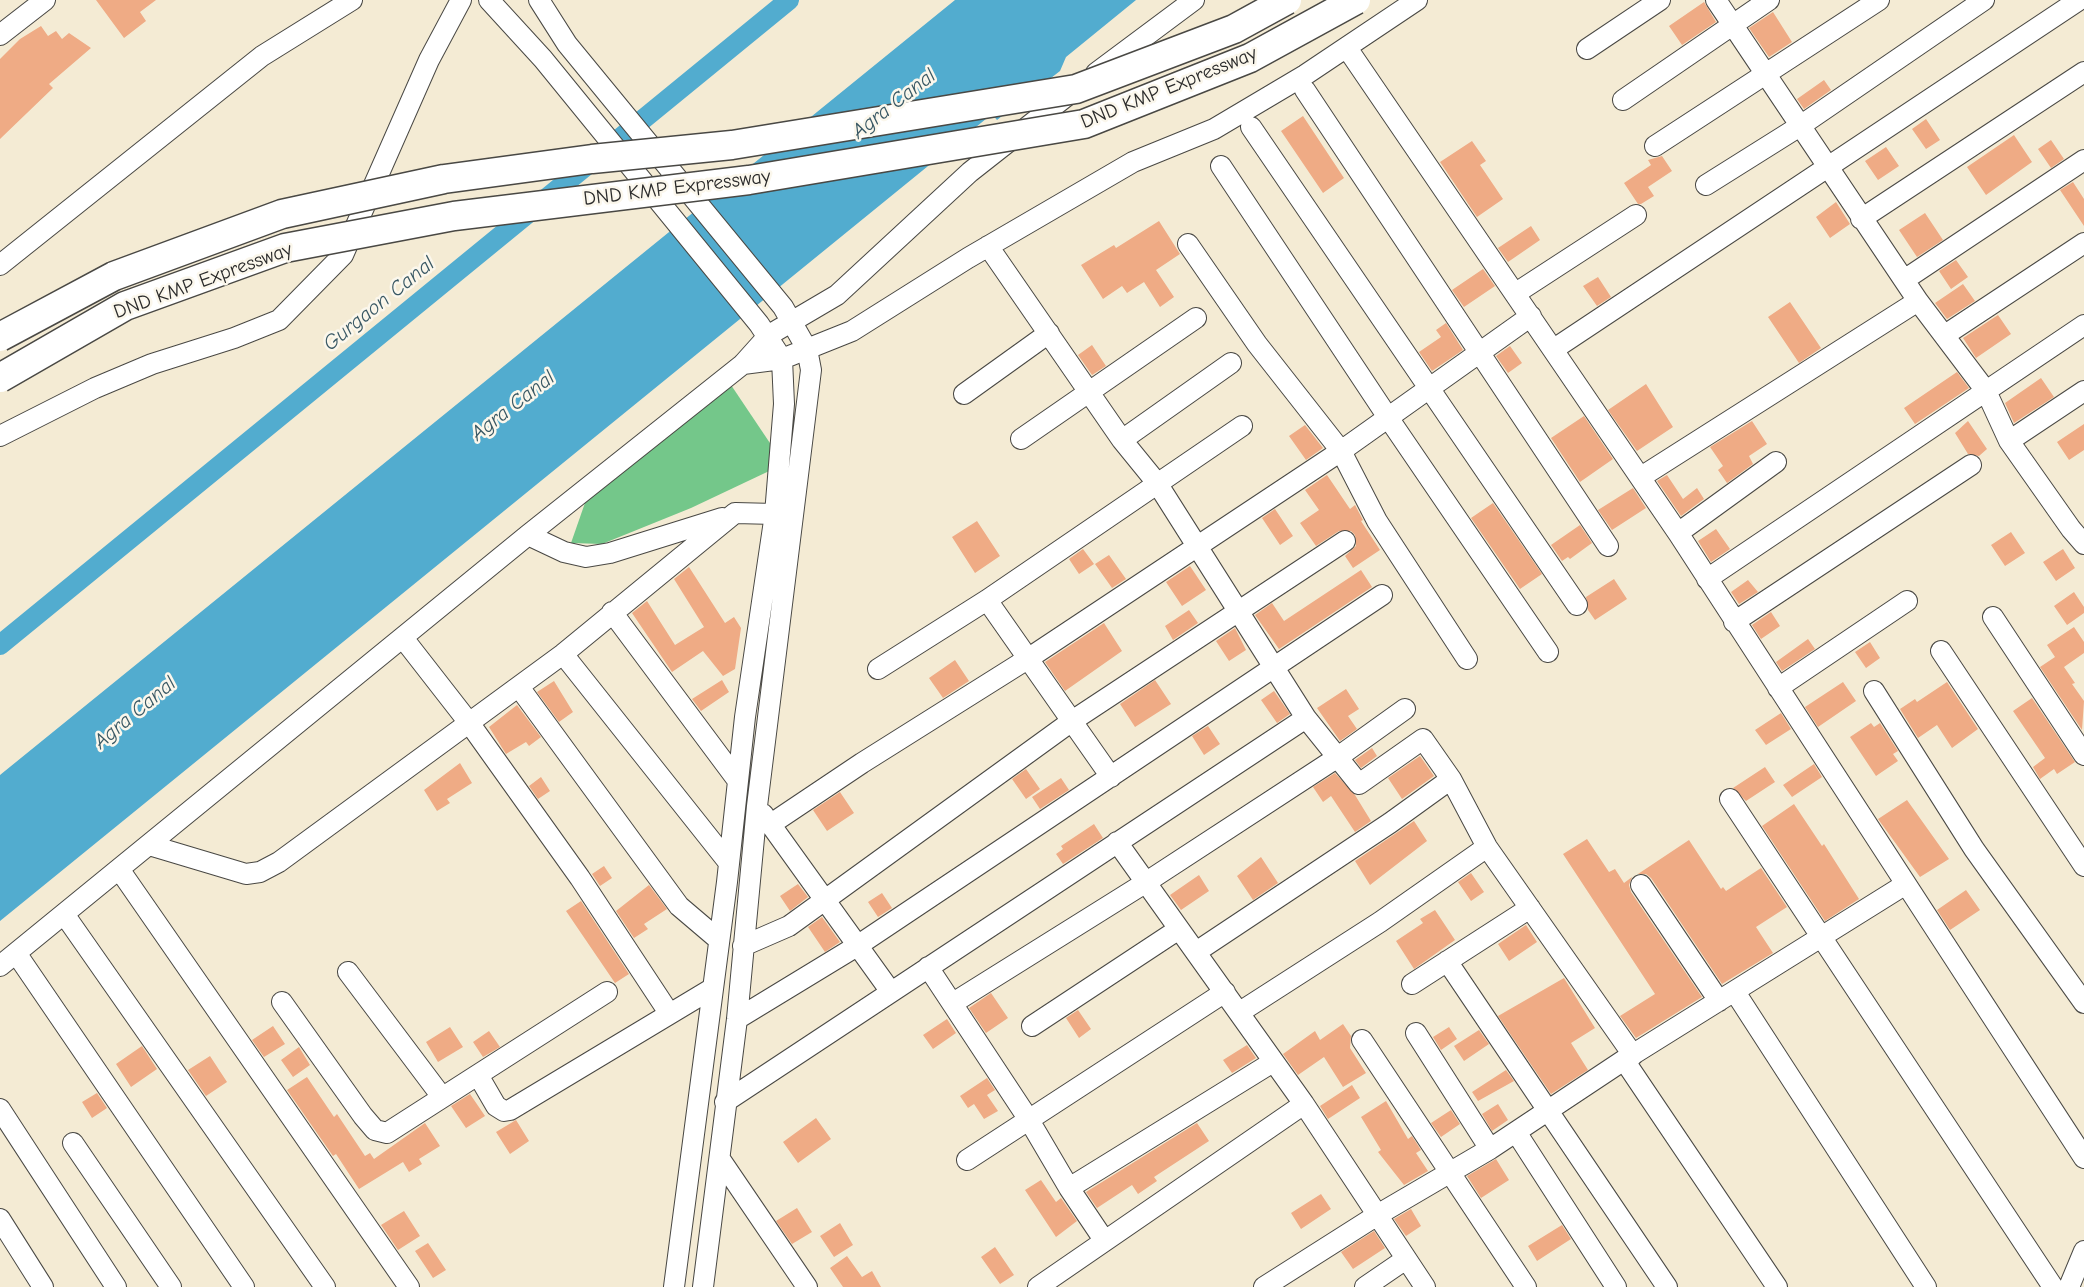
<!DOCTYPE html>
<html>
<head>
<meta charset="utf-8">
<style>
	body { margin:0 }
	canvas { display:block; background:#f4ebd4 }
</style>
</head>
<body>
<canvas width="2084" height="1287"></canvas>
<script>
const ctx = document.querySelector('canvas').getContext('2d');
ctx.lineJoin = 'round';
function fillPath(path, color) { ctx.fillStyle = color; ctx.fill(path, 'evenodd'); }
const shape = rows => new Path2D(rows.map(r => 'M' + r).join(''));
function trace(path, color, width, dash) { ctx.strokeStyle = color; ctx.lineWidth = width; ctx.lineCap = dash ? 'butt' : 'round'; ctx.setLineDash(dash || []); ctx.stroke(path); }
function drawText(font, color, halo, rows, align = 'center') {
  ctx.font = font + ' "Comic Neue",sans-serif'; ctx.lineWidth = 5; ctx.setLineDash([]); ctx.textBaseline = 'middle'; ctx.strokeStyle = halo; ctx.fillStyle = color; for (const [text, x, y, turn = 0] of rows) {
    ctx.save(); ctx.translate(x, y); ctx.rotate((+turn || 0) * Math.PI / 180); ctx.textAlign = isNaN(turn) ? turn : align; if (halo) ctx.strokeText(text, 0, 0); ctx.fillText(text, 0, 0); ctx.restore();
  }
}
const green = shape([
	[729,382,784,464,691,508,602,544,571,543,586,500]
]);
const water = shape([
	[955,0,1136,0,1066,57,1060,71,997,120,992,114,0,921,0,775]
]);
const canal = shape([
	[0,645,789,0]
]);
const building = shape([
	[96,0,156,0,140,12,146,21,124,38],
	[1704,2,1716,22,1682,45,1669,26],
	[1773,12,1792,42,1769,57,1749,28],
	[41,26,48,36,56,31,62,39,69,33,91,48,49,84,53,88,0,139,0,59,20,39],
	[1824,80,1831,90,1804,109,1797,99],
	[1303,116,1344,178,1323,193,1281,131],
	[1926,119,1940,140,1926,149,1912,129],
	[2014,135,2032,162,1986,195,1967,167],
	[2051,140,2064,159,2051,168,2038,149],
	[1472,141,1486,161,1480,165,1503,199,1477,217,1440,162],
	[1886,147,1899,166,1878,180,1865,161],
	[1662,156,1672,171,1648,187,1654,196,1641,204,1638,204,1624,183,1651,165,1648,160],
	[2073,182,2084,199,2084,226,2060,190],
	[1836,202,1850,224,1830,238,1816,217],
	[1925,213,1943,240,1917,257,1899,230],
	[1159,221,1180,254,1156,270,1174,297,1160,307,1144,282,1127,293,1122,286,1103,299,1081,265,1114,245,1116,248],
	[1531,226,1540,240,1508,262,1498,248],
	[1956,260,1968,277,1951,289,1939,271],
	[1483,269,1495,286,1464,307,1452,290],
	[1598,277,1611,297,1597,306,1583,286],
	[1963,284,1975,301,1947,319,1935,303],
	[1790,302,1821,348,1799,363,1768,317],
	[1998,315,2011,334,1976,358,1963,338],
	[1446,323,1463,350,1432,371,1419,352,1441,337,1436,330],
	[1092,345,1106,366,1092,375,1078,355],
	[1510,346,1522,363,1508,373,1496,356],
	[1957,372,1969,388,1915,424,1904,408],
	[2041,378,2054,397,2014,423,2005,403],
	[1646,384,1673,427,1637,451,1608,410],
	[1584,416,1613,459,1580,482,1551,438],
	[1752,421,1767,444,1749,456,1753,464,1727,483,1718,470,1723,466,1710,447],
	[1968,421,1987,449,1979,456,1968,454,1955,433],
	[2084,424,2084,450,2069,460,2057,442],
	[1305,425,1323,448,1306,460,1289,436],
	[1327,475,1350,509,1355,505,1363,520,1361,521,1380,550,1353,568,1345,556,1356,546,1355,535,1351,531,1339,531,1316,546,1300,523,1319,510,1305,490],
	[1667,475,1683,499,1697,488,1704,499,1681,516,1657,481],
	[1633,488,1646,508,1612,530,1598,510],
	[1493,503,1542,574,1520,589,1471,518],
	[1275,509,1293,536,1280,545,1262,518],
	[977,521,1000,556,975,573,952,537],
	[1580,525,1592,543,1570,559,1568,557,1562,561,1551,545],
	[1716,529,1730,549,1711,562,1698,541],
	[2011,532,2025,553,2005,566,1991,545],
	[1083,549,1094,564,1079,574,1069,559],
	[2063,549,2075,568,2056,581,2043,562],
	[1109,555,1126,579,1112,588,1095,564],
	[1190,566,1206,590,1182,606,1166,582],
	[689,567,725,623,734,617,741,628,735,669,723,676,703,651,672,672,632,613,647,601,675,645,704,627,674,579],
	[1361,570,1372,587,1279,649,1255,615,1272,603,1284,621],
	[1614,579,1627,599,1595,620,1588,610,1586,597],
	[1748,580,1758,592,1739,604,1731,592],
	[2074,592,2084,607,2084,613,2067,625,2054,606],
	[1189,610,1198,623,1173,640,1165,626],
	[1771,612,1780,626,1761,639,1752,625],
	[1104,623,1122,651,1065,691,1045,662],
	[2074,627,2084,642,2084,653,2064,667,2075,683,2072,684,2084,701,2082,730,2040,667,2055,657,2047,645],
	[1235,628,1246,650,1229,661,1216,641],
	[1808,639,1815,649,1782,671,1776,662],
	[1870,642,1880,658,1866,668,1855,652],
	[955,660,969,681,943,698,929,678],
	[722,680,729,692,701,711,692,699],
	[1155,680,1171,704,1135,727,1120,704],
	[554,681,573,712,559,722,537,692],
	[1843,682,1856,701,1818,727,1805,707],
	[1947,682,1978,729,1952,748,1937,725,1918,738,1900,709,1915,699,1917,702],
	[1346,689,1359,709,1348,716,1357,729,1340,741,1317,708],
	[1274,691,1290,714,1277,723,1261,700],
	[2032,698,2075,762,2057,774,2054,769,2040,779,2033,767,2045,758,2013,711],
	[517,705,541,737,529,746,526,742,506,754,489,727],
	[1781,713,1791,729,1766,745,1755,730],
	[1871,723,1874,727,1880,723,1898,751,1893,754,1898,761,1876,776,1850,737],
	[1208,726,1220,744,1204,755,1192,736],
	[1372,748,1377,756,1361,768,1355,760],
	[1420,756,1434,776,1402,799,1388,778],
	[460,763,472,783,447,799,450,803,437,811,424,790],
	[1814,764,1822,777,1792,797,1783,785],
	[1765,767,1775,782,1746,801,1733,788],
	[1026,769,1040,789,1026,799,1012,779],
	[1335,773,1355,795,1371,821,1355,832,1331,796,1323,802,1313,787],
	[541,777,550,791,538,799,529,786],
	[1061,778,1069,790,1040,809,1032,797],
	[840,792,854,813,827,831,813,810],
	[1907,800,1949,859,1920,877,1878,819],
	[1794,804,1822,846,1824,844,1859,899,1825,921,1762,826],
	[1414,821,1427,841,1370,885,1355,861],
	[1094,824,1103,838,1063,864,1056,854,1063,849,1061,846],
	[1587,839,1609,872,1615,869,1624,883,1632,877,1629,885,1631,892,1702,997,1636,1038,1620,1016,1655,994,1563,854],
	[1689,840,1721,889,1723,887,1726,891,1761,868,1787,907,1756,927,1773,953,1722,984,1651,878,1646,874,1638,874],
	[1261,857,1278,883,1253,900,1237,876],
	[604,866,612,878,600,886,592,874],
	[1471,873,1484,892,1471,901,1458,882],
	[1199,875,1209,891,1181,910,1170,895],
	[798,884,808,897,790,911,780,896],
	[649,885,667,909,644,924,648,929,634,938,616,911],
	[1966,890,1980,910,1950,930,1937,910],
	[882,893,892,908,878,917,868,902],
	[581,901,629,974,615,983,566,911],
	[1435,910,1455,940,1414,969,1396,941,1423,923,1420,919],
	[822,917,840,942,825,952,808,927],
	[1526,925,1537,942,1509,961,1498,944],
	[1564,978,1595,1028,1571,1043,1588,1070,1551,1094,1498,1016],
	[991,993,1008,1018,986,1033,969,1008],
	[1078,1010,1091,1029,1079,1038,1066,1018],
	[947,1019,956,1033,933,1049,923,1035],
	[1343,1024,1351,1036,1350,1048,1366,1073,1343,1087,1324,1057,1298,1075,1283,1054,1315,1031,1320,1040],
	[273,1026,285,1044,264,1057,252,1040],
	[450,1027,463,1047,438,1062,426,1042],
	[1449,1027,1457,1039,1441,1050,1433,1037],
	[1479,1030,1489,1044,1464,1061,1454,1046],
	[489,1031,500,1047,483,1057,473,1042],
	[1247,1045,1256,1058,1232,1073,1223,1060],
	[142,1046,157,1069,131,1087,116,1064],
	[299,1047,310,1065,293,1077,281,1060],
	[210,1056,227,1082,206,1096,188,1070],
	[1506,1070,1514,1081,1478,1101,1472,1092],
	[307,1077,334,1117,337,1114,365,1156,370,1153,374,1159,425,1123,440,1146,419,1159,422,1164,409,1172,403,1162,359,1189,336,1154,333,1156,287,1090],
	[987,1078,995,1090,987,1095,998,1111,984,1119,974,1104,968,1108,960,1096],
	[1352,1085,1360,1098,1328,1119,1320,1106],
	[97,1093,107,1108,92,1118,82,1102],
	[470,1094,485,1116,466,1128,451,1106],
	[1386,1101,1408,1139,1412,1136,1421,1150,1416,1153,1428,1171,1404,1185,1378,1152,1381,1150,1361,1117],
	[1498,1104,1508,1120,1492,1131,1482,1114],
	[1451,1110,1460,1124,1441,1137,1431,1123],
	[816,1118,831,1139,798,1163,783,1142],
	[516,1120,529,1141,510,1154,496,1132],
	[1197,1123,1209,1141,1154,1177,1157,1181,1138,1194,1132,1185,1097,1208,1086,1192],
	[1496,1159,1509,1180,1481,1198,1467,1176],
	[1041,1180,1056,1202,1061,1198,1077,1221,1056,1237,1025,1190],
	[1321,1194,1331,1209,1301,1229,1291,1213],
	[797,1208,812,1232,792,1244,776,1221],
	[1411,1209,1421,1226,1406,1236,1394,1219],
	[404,1211,420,1236,398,1250,381,1225],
	[840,1223,853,1245,834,1257,820,1236],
	[1562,1225,1571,1239,1537,1261,1528,1246],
	[1374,1231,1385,1248,1353,1269,1341,1252],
	[428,1243,446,1270,433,1278,415,1251],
	[995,1247,1014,1275,1000,1284,981,1257],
	[847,1256,862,1277,872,1271,881,1287,843,1287,830,1268]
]);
const minor = shape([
	[489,0,543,59,759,324,782,359,784,404,775,514,745,717,727,882,674,1287],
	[539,0,567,44,783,307,807,349,811,370,757,806,737,1019,703,1287],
	[1716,0,1918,301,1986,391,2009,441,2071,529,2084,544],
	[0,35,45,0],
	[1347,48,1678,533,2084,1158],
	[1587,49,1660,0],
	[1096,73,1194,0],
	[1305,90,1608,546],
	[1623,100,1769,0],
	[1251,127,1577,605],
	[1655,146,1879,0],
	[1221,166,1387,416,1548,652],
	[1706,185,1800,126,1984,0],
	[1861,219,2084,72],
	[1188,244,1257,344,1341,451,1377,521,1467,659],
	[988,246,1122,440,1157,483,1306,718,1359,784,1423,739,1451,779,1487,847,1633,1055],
	[0,265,262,56,352,0],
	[1904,280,2084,160],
	[1516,293,1636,215],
	[1945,335,2084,243],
	[1554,349,2079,0],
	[743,364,782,359,852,331,968,258,1133,162,1214,129,1305,75,1417,0],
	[964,394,1049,333],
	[0,436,95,388,152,364,234,338,279,320,343,255,429,60,461,0],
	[1021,439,1196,318],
	[1122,440,1231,363],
	[2009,441,2084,391],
	[1641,477,1918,301],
	[1678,533,1776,462],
	[528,535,564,552,586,557,610,553,722,518],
	[1707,579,2084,325],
	[987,600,1111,777],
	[612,612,738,781],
	[1993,617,2084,755],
	[1734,622,1971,465],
	[403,638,470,724,580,878,669,1013],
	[1941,651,2084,866],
	[563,654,729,863],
	[878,669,987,600,1242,426],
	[519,687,679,906,719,940],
	[1778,688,1907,601],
	[1874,691,1974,849,2084,1003],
	[1730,799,2053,1287],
	[763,814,891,992],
	[771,824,862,763,1029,658,1341,451,1531,316],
	[1117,842,1304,1104,1425,1287],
	[149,845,246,874,260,872,279,862,563,654,735,513,775,514],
	[119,869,409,1287],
	[1641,885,1719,1001],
	[64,914,325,1287],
	[743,946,789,926,1072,721,1345,541],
	[1196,952,1390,823,1451,779],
	[16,953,244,1287],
	[1447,961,1667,1287],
	[0,966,528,535,743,364,769,335,837,295,970,172,1073,91],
	[928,967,1029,1120,1069,1188],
	[348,972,442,1097],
	[1412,984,1530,908],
	[1735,992,1926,1287],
	[282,1002,363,1116,375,1130,387,1133,607,992],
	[953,1003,1145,883,1338,757,1405,709],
	[1240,1012,1380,922,1487,847],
	[737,1019,857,946,1382,595],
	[1032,1026,1179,929],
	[1416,1033,1490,1149],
	[1362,1040,1526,1287],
	[1624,1060,1777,1287],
	[478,1075,496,1106,504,1111,510,1110,713,988],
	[725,1102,1306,718],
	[0,1109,116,1287],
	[1516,1132,1616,1287],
	[73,1143,171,1287],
	[720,1159,807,1287],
	[967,1160,1225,992],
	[0,1219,43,1287],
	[1104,1240,1069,1188,1273,1062],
	[1038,1287,1304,1104],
	[1264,1287,1379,1214,1490,1149,1624,1060,1906,884],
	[1365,1287,1406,1259],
	[2069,1287,2084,1251]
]);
const highwayBridge = shape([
	[0,337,114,276,282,214,444,179,592,159,732,145,1076,89,1234,29,1287,0],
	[0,378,125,306,285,248,454,216,749,180,1084,124,1250,58,1356,0]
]);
const streetNames = [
	["DND KMP Expressway",1169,88,-22],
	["DND KMP Expressway",677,188,-7],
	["DND KMP Expressway",203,281,-20]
];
const waterNames = [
	["Agra Canal",894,104,-38],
	["Gurgaon Canal",379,304,-39],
	["Agra Canal",513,406,-38],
	["Agra Canal",135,713,-40]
];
fillPath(green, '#74c78a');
fillPath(water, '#52accf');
trace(canal, '#52accf', 20);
fillPath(building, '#efab85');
trace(minor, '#494844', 22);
trace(minor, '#fff', 20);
trace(highwayBridge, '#494844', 31, []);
trace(highwayBridge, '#fff', 28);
drawText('20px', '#2b2b2b', '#fbf7ec', streetNames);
drawText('italic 21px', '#395864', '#fbf7ec', waterNames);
</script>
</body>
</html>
